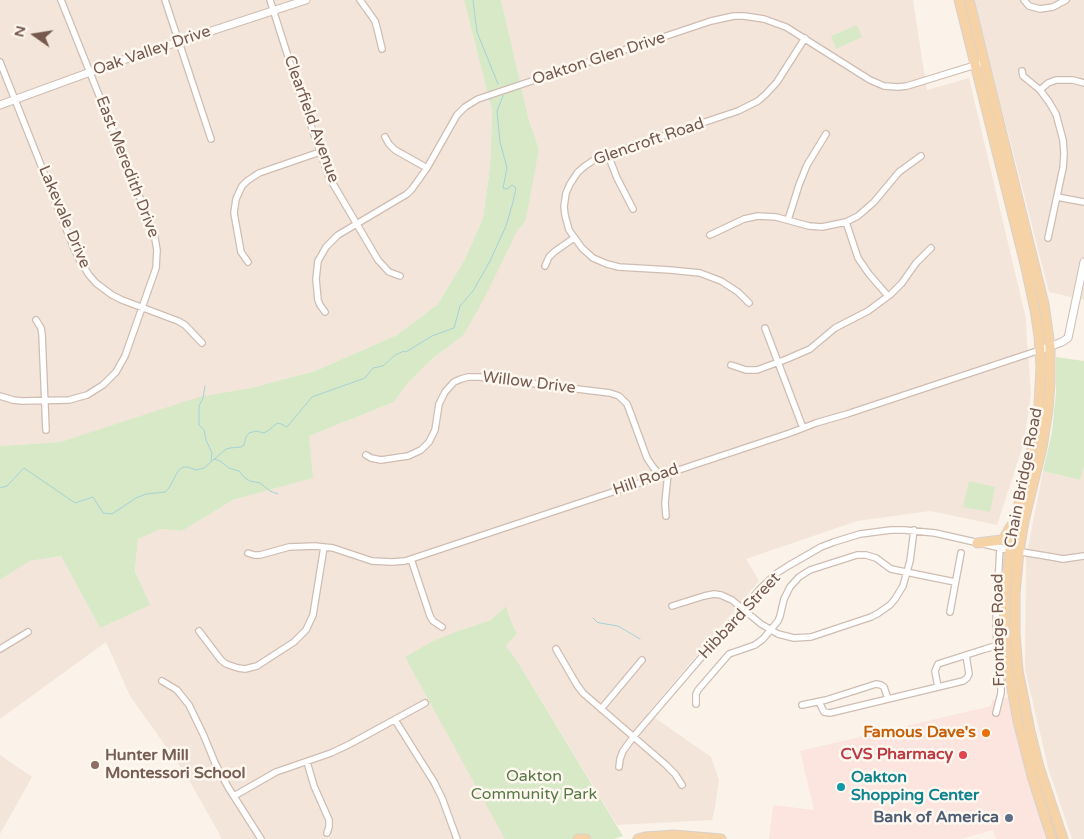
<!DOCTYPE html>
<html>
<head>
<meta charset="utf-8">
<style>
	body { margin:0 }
	#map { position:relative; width:1084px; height:839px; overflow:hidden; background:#fbf3ea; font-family:"Varela Round",sans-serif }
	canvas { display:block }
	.north { position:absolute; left:10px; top:10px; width:50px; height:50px; -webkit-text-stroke:4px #fef8f0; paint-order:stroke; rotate:283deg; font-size:14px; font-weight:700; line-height:20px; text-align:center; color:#75594e }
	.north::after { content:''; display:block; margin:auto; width:18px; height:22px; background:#75594e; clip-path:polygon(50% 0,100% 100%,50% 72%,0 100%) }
</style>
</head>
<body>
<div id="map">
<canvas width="1084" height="839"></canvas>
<div class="north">N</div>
</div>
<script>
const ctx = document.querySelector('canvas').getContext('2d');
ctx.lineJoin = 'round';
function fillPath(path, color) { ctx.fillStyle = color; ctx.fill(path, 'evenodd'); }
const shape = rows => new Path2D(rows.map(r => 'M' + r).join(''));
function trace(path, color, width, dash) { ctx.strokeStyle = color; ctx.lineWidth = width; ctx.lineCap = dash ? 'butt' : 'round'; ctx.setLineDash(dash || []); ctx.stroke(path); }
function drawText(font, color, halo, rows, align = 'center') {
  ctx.font = font + ' "Varela Round",sans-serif'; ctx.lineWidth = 5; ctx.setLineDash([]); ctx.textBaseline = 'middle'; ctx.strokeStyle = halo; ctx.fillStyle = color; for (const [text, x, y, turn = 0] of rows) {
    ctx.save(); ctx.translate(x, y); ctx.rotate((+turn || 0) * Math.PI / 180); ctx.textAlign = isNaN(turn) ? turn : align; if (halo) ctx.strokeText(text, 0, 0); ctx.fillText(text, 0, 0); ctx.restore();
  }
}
const residential = shape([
	[0,0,464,0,492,111,490,168,483,218,466,257,438,304,397,335,315,371,251,388,199,398,60,442,0,446],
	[501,0,913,0,927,90,969,78,1026,319,1027,341,1031,393,1024,442,997,525,930,511,857,521,746,559,759,581,648,713,711,757,719,780,715,807,712,820,617,825,516,659,506,646,517,634,511,621,506,606,491,620,455,632,445,638,427,695,506,839,221,839,220,835,185,773,130,696,106,642,0,719,0,580,30,561,61,556,100,628,149,605,135,570,138,539,161,529,182,531,233,500,312,478,309,436,394,402,407,384,434,357,463,336,518,229,522,226,539,149,529,120],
	[974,0,1084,0,1084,300,1049,292],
	[1084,467,1084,839,1072,839,1049,771,1025,669,1026,558,1043,471,1080,480],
	[0,755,32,777,0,834]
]);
const commercial = shape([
	[1010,697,1023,759,1044,825,1043,831,1046,839,996,839,993,830,961,839,769,839,773,805,814,810,800,751,991,706,992,700]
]);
const green = shape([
	[464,0,501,0,529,120,539,149,526,219,522,226,518,229,485,297,463,336,434,357,407,384,394,402,309,436,313,478,233,500,182,531,161,529,138,539,135,571,150,605,100,628,61,556,30,561,0,580,0,446,60,442,199,397,251,388,315,371,397,335,438,304,466,257,483,218,490,168,492,111],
	[857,25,862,37,836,49,831,36],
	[1056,357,1084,361,1084,467,1080,480,1043,471,1052,432,1056,393],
	[969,481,995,487,990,512,963,507],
	[506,606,511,621,517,634,506,646,516,659,623,836,614,839,591,839,585,835,574,839,505,839,405,657,431,642,455,632,491,620]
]);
const stream = shape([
	[473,0,477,32,498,84],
	[205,386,203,398,199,406,199,425,204,430,206,440,212,453,211,461],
	[214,459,220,461,229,468,239,471,245,478,250,481,260,483,270,491,278,494],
	[0,488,7,486,24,468,75,503,93,497,103,513,112,514,136,498,146,494,165,492,169,488,178,471,183,467,188,467,196,470,204,468,226,449,230,448,241,447,244,445,246,437,249,433,256,431,264,433,269,430,276,424,279,423,287,427,312,397,365,378,373,368,383,366,395,355,404,351,406,352,432,336,454,328,460,306,473,291,490,261,506,226,513,202,516,188,512,185,507,189,503,188,507,168,500,142,497,111,503,96,502,94],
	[593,618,597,622,600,623,618,626,640,639]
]);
const minor = shape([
	[165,0,211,139],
	[270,0,299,91,329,177,378,260,389,272,400,276],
	[360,0,375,21,377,28,382,49],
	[1024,0,1029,6,1040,9,1053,7,1066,0],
	[0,62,73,246,79,259,89,275,96,283,112,295,122,300,178,321,185,325,202,343],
	[1022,71,1023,76,1040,90,1049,102,1056,114,1063,140,1064,154,1063,168,1048,238],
	[1040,90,1048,83,1056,80,1073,80,1084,83],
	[385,137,389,144,395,150,427,168],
	[608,155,617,178,633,209],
	[1057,197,1084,202],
	[788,220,799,185,807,165,826,134],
	[846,222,858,258,869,274,888,296],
	[710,235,744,219,758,216,776,217,809,226,822,227,846,222,858,216,874,202,899,172,921,156],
	[248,262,241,252,234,213,236,199,242,186,247,181,259,173,320,152],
	[545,266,549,257,554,252,574,238],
	[749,303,738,292,721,281,700,273,670,270,619,267,607,264,593,258,582,248,569,230,565,215,564,207,566,193,570,184,578,172,585,166,597,158,738,111,758,101,766,94,777,82,805,38],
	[325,312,320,305,318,300,316,279,318,261,326,247,338,235,407,194,412,189,427,168,457,115,465,107,478,99,711,21,734,16,744,16,764,19,786,27,870,80,884,86,898,87,907,86,985,62],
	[36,320,41,328,42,334,46,430],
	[765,328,803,428],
	[731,365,746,370,757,370,787,359,810,349,835,328,868,311,891,294,902,283,916,263,931,248],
	[0,396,13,400,22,401,69,400,87,395,103,385,116,372,125,356,156,268,157,250,154,233,61,0],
	[366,455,371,458,381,460,408,456,421,450,429,442,435,430,439,404,445,392,454,382,461,379,468,377,479,377,610,393,619,396,627,404,629,409,647,458,653,467,660,475],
	[666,516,665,503,668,473],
	[248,553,254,555,260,555,289,547,315,546,333,548,372,561,392,562,405,561,790,433,816,423,847,414,1040,350],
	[411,559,430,616,433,621,442,627],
	[672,606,704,596,714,594,721,595,732,600,761,624,778,634,794,638,811,637,871,617,877,614,890,605,895,599,903,586,910,561,914,530],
	[950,612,961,553],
	[199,631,221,660,226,664,238,668,245,669,257,666,294,642,306,630,313,615,324,547],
	[0,649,28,632],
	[556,649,577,685,583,693,666,765,675,774,682,785],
	[162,681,177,690,189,705,204,736,215,763,228,787,261,839],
	[938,687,935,671,938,664,985,649,1006,643],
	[819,702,824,712,830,713,963,681,967,678,969,674,966,655],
	[696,704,696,694,698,690,729,654,755,645,763,639,778,621,780,616,784,599,790,587,799,577,810,570,857,555,866,555,876,558,891,569,955,582],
	[802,705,826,700,876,684,881,685,884,687,888,699],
	[601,709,642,660],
	[996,713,1001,693,1001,683,997,645,996,620,1000,548],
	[395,720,434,782,442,798,457,839],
	[307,762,314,786,329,820,329,827,327,833],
	[619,767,620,759,623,751,634,736,759,590,777,573,788,566,821,547,834,542,860,534,891,530,904,530,935,533,1010,550,1052,557,1063,559,1084,556],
	[234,796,276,772,331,753,350,744,425,703]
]);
const tertiary = shape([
	[0,105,126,59,306,0],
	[1040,350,1062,342,1068,338,1084,262]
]);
const primary = shape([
	[959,0,1026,268,1035,310,1039,336,1041,367,1039,405,1037,427,1012,534,1005,594,1005,632,1008,667,1018,721,1032,776,1052,839],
	[969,0,1044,304,1048,332,1050,347,1050,383,1048,410,1042,448,1024,521,1019,551,1015,594,1015,634,1018,670,1030,731,1039,767,1063,839],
	[977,543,1001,540,1004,538,1011,526],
	[578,839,586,839],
	[638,839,645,837,674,835,721,839]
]);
const markers = [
	[986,733,5,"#e8710a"],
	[963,755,5,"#e0444e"],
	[95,765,5,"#8d6e63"],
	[841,787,5,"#0f9aa8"],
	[1009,818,5,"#5c6f8a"]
];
const streetNames = [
	["Oak Valley Drive",152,51,-19],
	["Oakton Glen Drive",599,59,-18],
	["Clearfield Avenue",311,119,70],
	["Glencroft Road",649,142,-19],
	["East Meredith Drive",127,167,69],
	["Lakevale Drive",64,217,67],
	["Willow Drive",529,383,7],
	["Chain Bridge Road",1024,478,-79],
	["Hill Road",646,480,-19],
	["Hibbard Street",740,616,-47],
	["Frontage Road",999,630,-91]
];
const foodNames = [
	["Famous Dave's",976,733]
];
const healthNames = [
	["CVS Pharmacy",953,755]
];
const educationNames = [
	["Hunter Mill",105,756],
	["Montessori School",105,774]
];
const parkNames = [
	["Oakton",534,777],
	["Community Park",534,795]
];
const cultureNames = [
	["Oakton",851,778],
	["Shopping Center",851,796]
];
const serviceNames = [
	["Bank of America",999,818]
];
fillPath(residential, '#f3e5d9');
fillPath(commercial, '#fbe5de');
fillPath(green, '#d8e9c8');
trace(stream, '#a6d2d6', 1);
trace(minor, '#cfbdb2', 8);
trace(tertiary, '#cfbdb2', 9);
trace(primary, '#d8d1cd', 11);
trace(minor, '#fff', 5.5);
trace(tertiary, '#fff', 7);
trace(primary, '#f6d3a7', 9);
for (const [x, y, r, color] of markers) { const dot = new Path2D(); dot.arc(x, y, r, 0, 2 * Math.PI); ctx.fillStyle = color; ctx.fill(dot); trace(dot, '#fef8f0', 2); }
drawText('16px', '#75594e', '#fef8f0', streetNames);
drawText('bold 16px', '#c56008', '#fef8f0', foodNames, 'right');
drawText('bold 16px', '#be3a42', '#fef8f0', healthNames, 'right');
drawText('bold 16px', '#785e54', '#fef8f0', educationNames, 'left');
drawText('16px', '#597a47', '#fef8f0', parkNames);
drawText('bold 16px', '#0d838f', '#fef8f0', cultureNames, 'left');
drawText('bold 16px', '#4e5e75', '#fef8f0', serviceNames, 'right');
</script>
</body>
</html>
